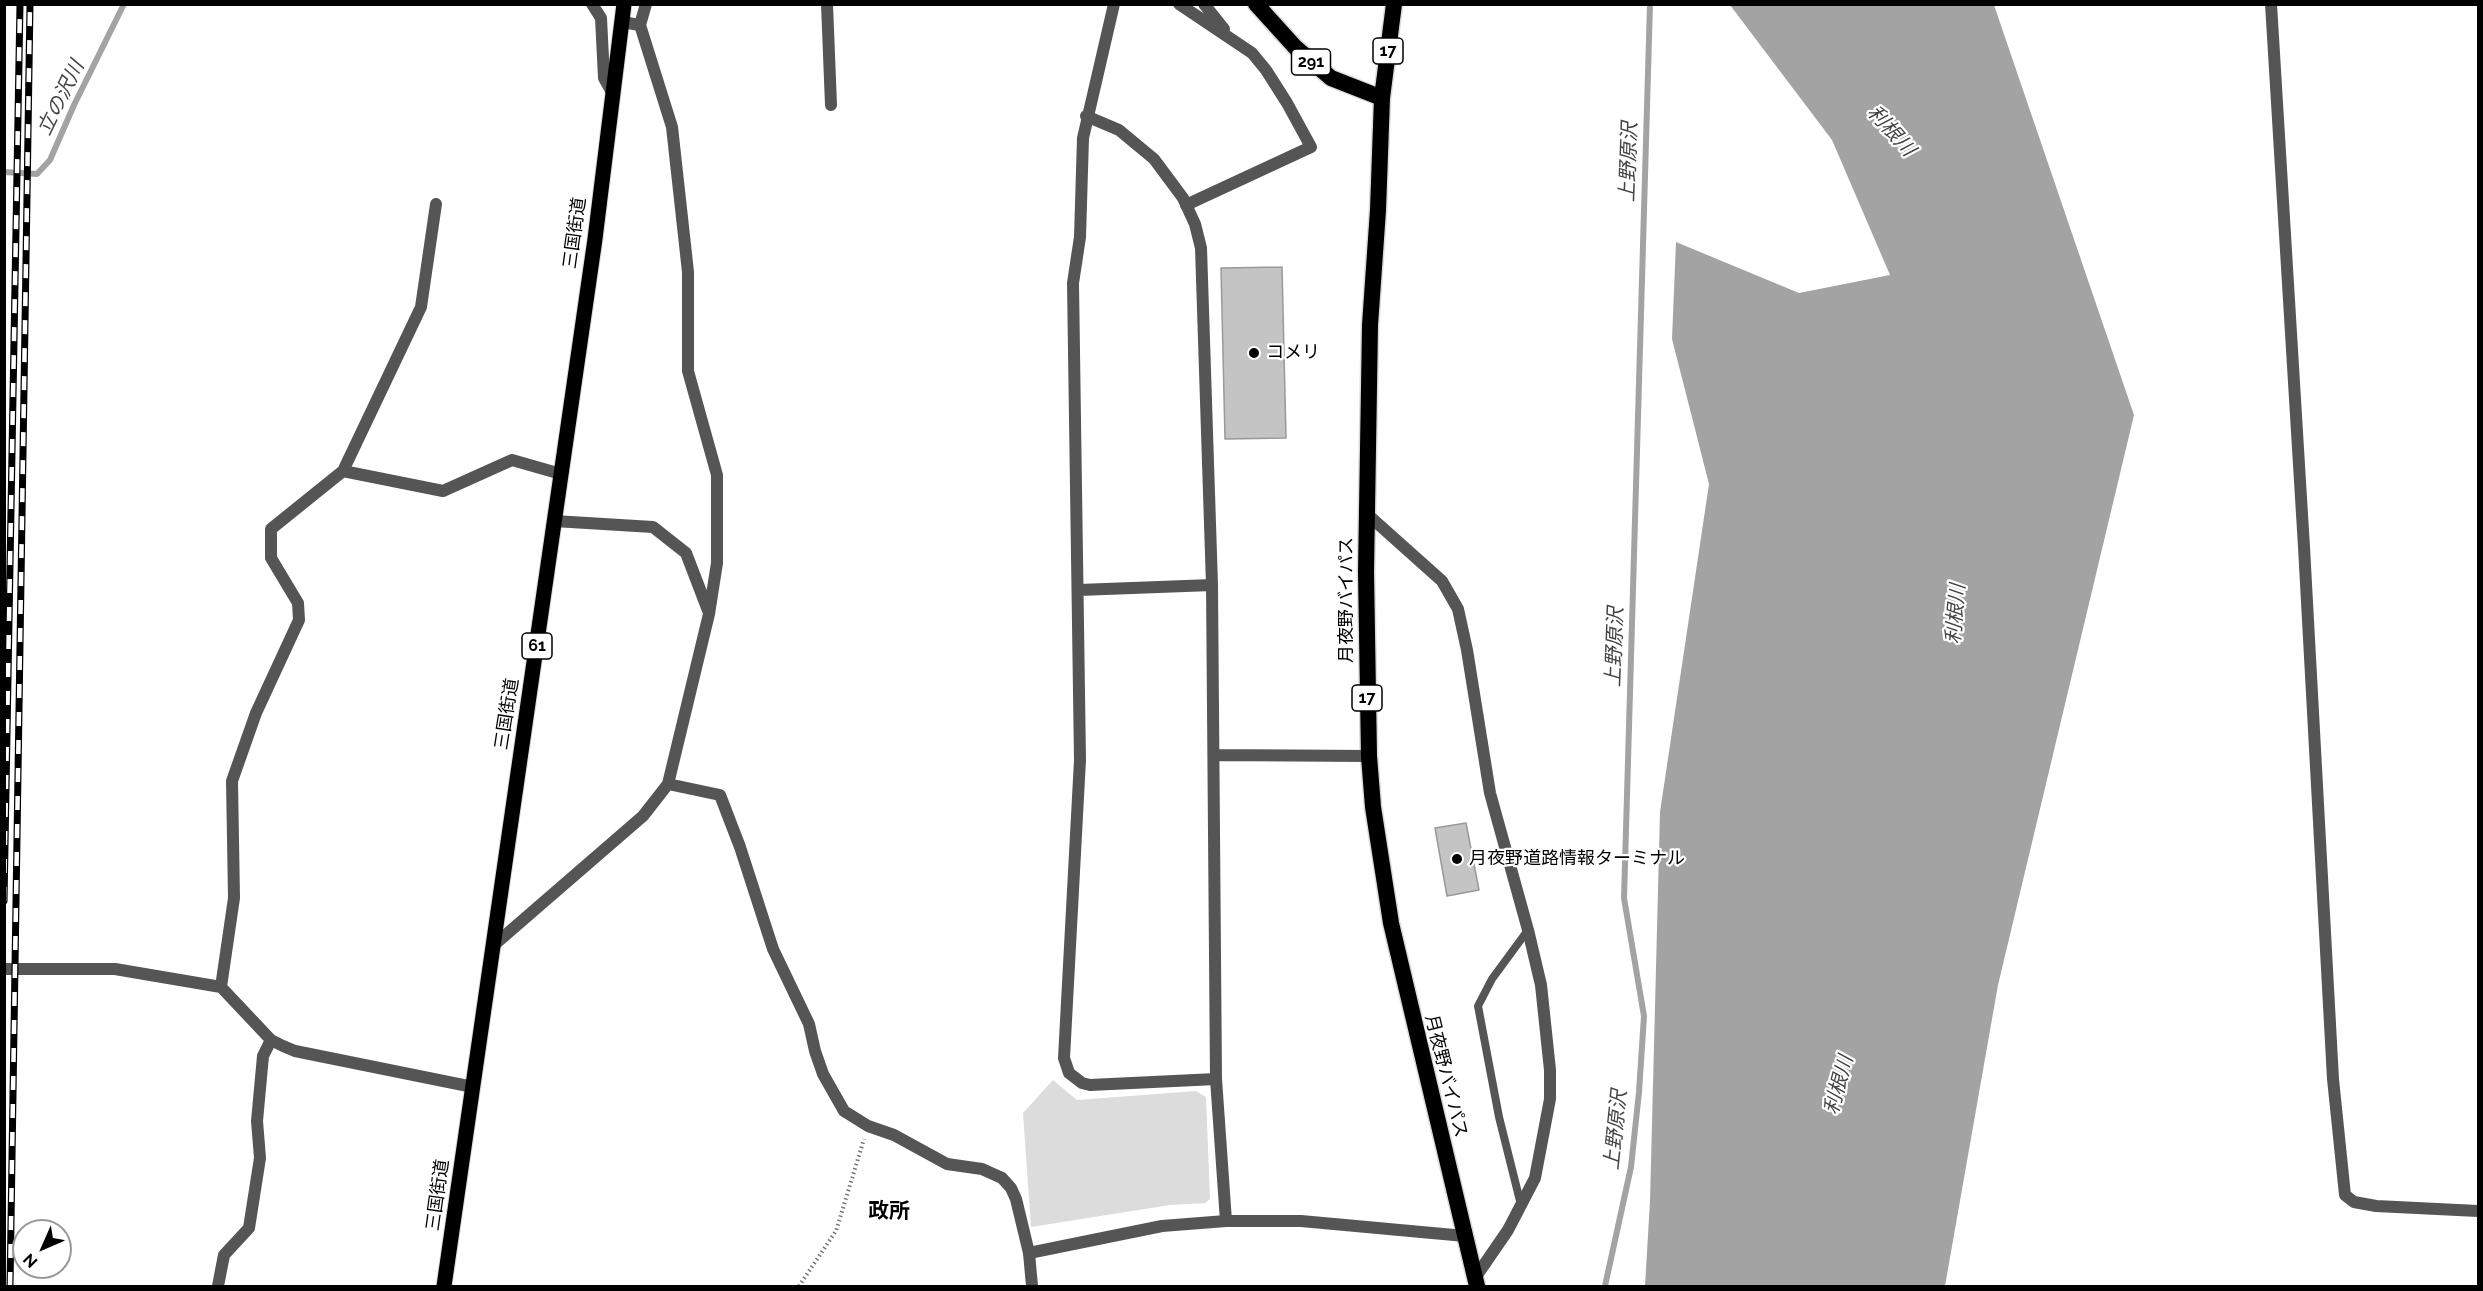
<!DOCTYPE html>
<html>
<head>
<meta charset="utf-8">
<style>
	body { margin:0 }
	#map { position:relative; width:2483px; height:1291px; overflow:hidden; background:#fff; font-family:Raleway,sans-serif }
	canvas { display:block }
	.frame { position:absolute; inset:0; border:6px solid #000; pointer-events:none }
	.north { position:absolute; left:12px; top:1219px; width:60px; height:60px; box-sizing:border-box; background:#fff; border:2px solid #999; border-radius:50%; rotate:225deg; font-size:16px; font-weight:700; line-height:24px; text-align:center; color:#000 }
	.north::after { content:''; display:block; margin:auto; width:21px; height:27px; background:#000; clip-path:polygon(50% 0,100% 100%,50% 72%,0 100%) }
</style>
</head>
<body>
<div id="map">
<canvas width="2483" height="1291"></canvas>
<div class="frame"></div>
<div class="north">N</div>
</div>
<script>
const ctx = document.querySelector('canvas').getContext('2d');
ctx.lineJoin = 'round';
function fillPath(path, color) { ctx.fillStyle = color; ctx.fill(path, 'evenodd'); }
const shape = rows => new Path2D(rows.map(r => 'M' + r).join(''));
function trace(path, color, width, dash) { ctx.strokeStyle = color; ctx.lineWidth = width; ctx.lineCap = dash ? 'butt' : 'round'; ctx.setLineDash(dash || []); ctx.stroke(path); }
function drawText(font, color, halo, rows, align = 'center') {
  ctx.font = font + ' Raleway,"Noto Sans JP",sans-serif'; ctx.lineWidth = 4.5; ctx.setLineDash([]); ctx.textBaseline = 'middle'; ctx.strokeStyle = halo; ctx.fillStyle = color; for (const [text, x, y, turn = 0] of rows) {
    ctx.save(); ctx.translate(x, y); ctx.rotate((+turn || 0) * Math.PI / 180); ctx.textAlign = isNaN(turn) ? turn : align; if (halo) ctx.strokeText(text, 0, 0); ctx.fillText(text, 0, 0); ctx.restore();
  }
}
const green = shape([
	[1053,1080,1077,1100,1196,1091,1206,1097,1210,1199,1205,1203,1170,1205,1031,1227,1023,1113]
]);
const water = shape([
	[1730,5,1994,5,2134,415,1998,985,1945,1286,1645,1286,1650,1201,1660,812,1709,484,1672,339,1676,242,1799,293,1890,275,1832,140]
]);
const stream = shape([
	[4,172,37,174,50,160,74,105,124,4],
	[1605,1286,1631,1167,1639,1092,1644,1016,1624,898,1650,4]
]);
const building = shape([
	[1282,267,1286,438,1225,439,1221,268,1282,267],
	[1466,823,1479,890,1447,896,1435,828,1466,823]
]);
const path = shape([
	[799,1286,836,1231,864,1139]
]);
const service = shape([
	[1521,1205,1499,1117,1478,1006,1492,979,1528,930]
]);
const minor = shape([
	[592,4,601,18,604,78,613,94],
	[827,4,831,105],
	[1114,4,1083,138,1080,237,1073,283,1080,760,1064,1058,1069,1073,1082,1083,1090,1085,1216,1079],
	[1179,4,1252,53,1266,70,1287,103,1311,147,1186,205],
	[1204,4,1224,29],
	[2271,4,2304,547,2333,1079,2345,1195,2354,1202,2376,1206,2478,1211],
	[640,25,646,4],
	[343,471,443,491,512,460,561,474],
	[554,521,653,527,686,553,709,613],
	[1079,590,1212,585],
	[668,784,720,795,740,847,773,949,809,1024,815,1051,823,1074,844,1111,868,1126,894,1135,947,1164,982,1169,1002,1178,1011,1188,1016,1199,1029,1253,1032,1286],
	[494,945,643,816,668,784,709,614,717,563,717,475,688,371,688,272,672,127,640,25,622,22],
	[4,969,115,969,221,987,271,1040,283,1046,295,1051,473,1087],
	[221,987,234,898,232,781,256,713,299,620,298,603,271,558,271,529,343,471,421,307,436,204],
	[218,1286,224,1255,249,1228,260,1158,257,1121,263,1056,271,1040]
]);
const tertiary = shape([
	[1086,116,1119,130,1154,159,1183,198,1195,224,1201,248,1212,585,1216,1079,1226,1221],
	[1367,514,1442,581,1458,609,1467,650,1490,793,1528,930,1541,985,1550,1070,1550,1099,1535,1178,1508,1230,1475,1278],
	[1214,755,1369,756],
	[1029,1253,1162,1226,1226,1221,1301,1221,1465,1236]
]);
const primary = shape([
	[444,1286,595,239,624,4]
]);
const trunk = shape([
	[1256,4,1295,47,1331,78,1382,98],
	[1394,4,1382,98,1378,210,1370,325,1366,572,1369,756,1373,807,1391,923,1477,1286]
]);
const rail = shape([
	[4,901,20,4],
	[10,1286,30,4]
]);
const markers = [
	[1254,353,6,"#000"],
	[1457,859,6,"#000"]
];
const shields = [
	[1388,51,30],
	[1311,62,39],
	[537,646,30],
	[1367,698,30]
];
const shieldNames = [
	["17",1388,51],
	["291",1311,62],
	["61",537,646],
	["17",1367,698]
];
const streetNames = [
	["三国街道",575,233,-82],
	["月夜野バイパス",1347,600,-90],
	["三国街道",507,714,-81],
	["月夜野バイパス",1446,1076,76],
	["三国街道",438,1195,-82]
];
const poiNames = [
	["コメリ",1266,353],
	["月夜野道路情報ターミナル",1469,859]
];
const waterNames = [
	["立の沢川",61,98,-64],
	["利根川",1891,131,48],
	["上野原沢",1629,162,-88],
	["利根川",1956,614,-85],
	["上野原沢",1615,647,-88],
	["利根川",1839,1085,-75],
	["上野原沢",1616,1130,-84]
];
const quarterNames = [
	["政所",889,1212]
];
fillPath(green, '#dcdcdc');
fillPath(water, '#a3a3a3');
trace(stream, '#a3a3a3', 6);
fillPath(building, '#c4c4c4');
trace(building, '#999', 1.5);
trace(primary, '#dbdbdb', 17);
trace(trunk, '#dbdbdb', 19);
trace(path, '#777', 4, [1.5, 3]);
trace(service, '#555', 8);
trace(minor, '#555', 12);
trace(tertiary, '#555', 12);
trace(primary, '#000', 15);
trace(trunk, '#000', 16);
trace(rail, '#000', 7);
trace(rail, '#fff', 4.5, [14]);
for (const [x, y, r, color] of markers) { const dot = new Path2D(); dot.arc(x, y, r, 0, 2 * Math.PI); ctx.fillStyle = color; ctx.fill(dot); trace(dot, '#fff', 2); }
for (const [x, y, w] of shields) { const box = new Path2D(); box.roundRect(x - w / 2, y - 13, w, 26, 4.5); ctx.fillStyle = '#fff'; ctx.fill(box); trace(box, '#000', 1.5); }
drawText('bold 16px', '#000', null, shieldNames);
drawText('18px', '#000', '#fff', streetNames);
drawText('18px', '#000', '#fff', poiNames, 'left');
drawText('italic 20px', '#444', '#fff', waterNames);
drawText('bold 21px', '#000', '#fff', quarterNames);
</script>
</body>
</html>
